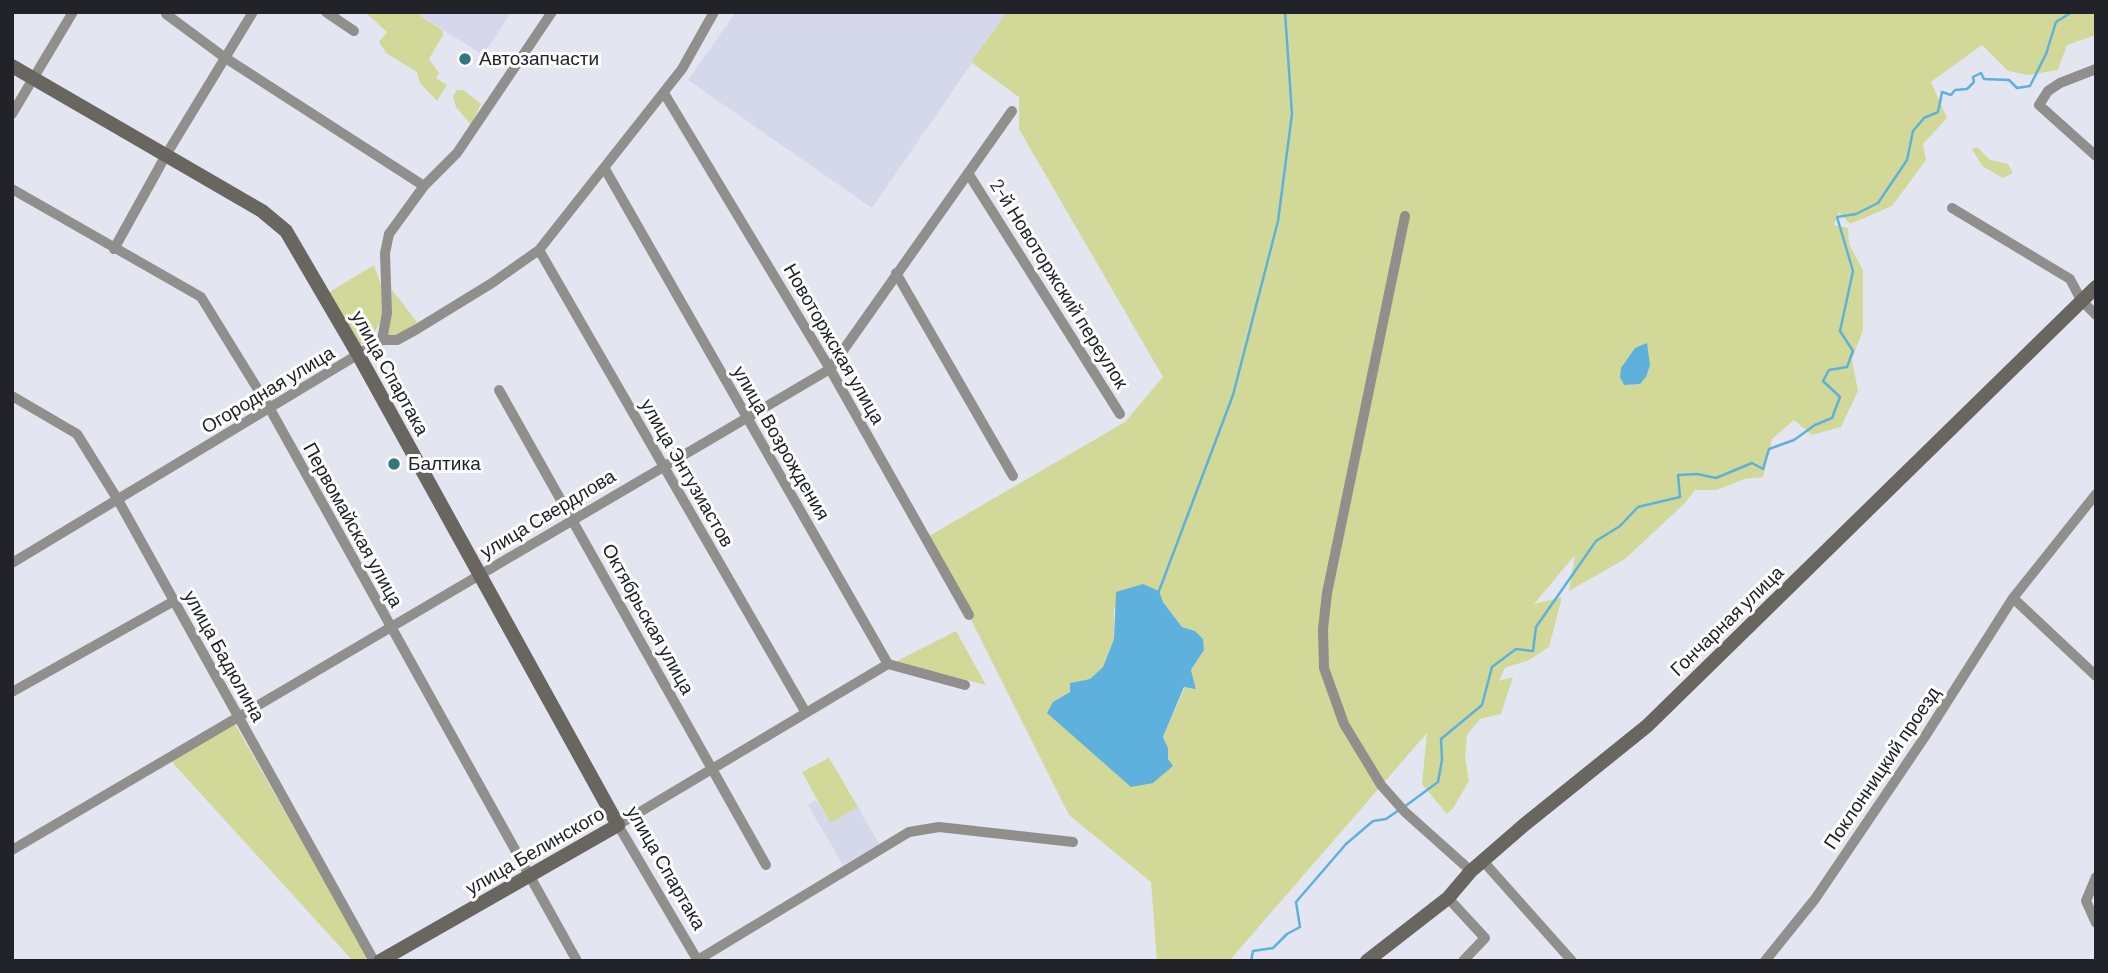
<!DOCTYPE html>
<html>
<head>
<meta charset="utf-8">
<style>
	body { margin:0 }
	#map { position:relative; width:2108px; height:973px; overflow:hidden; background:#e3e5f1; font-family:Barlow,sans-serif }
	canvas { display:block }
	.frame { position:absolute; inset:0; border:14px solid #222328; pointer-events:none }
</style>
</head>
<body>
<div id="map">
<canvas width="2108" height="973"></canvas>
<div class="frame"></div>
</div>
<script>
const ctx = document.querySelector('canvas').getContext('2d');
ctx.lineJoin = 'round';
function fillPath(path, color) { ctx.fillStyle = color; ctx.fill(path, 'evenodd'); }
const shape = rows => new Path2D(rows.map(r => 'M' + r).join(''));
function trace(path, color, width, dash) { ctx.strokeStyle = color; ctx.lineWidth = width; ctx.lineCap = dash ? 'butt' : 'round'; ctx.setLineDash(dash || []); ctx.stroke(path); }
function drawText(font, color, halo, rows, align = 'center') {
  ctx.font = font + ' Barlow,sans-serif'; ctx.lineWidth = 6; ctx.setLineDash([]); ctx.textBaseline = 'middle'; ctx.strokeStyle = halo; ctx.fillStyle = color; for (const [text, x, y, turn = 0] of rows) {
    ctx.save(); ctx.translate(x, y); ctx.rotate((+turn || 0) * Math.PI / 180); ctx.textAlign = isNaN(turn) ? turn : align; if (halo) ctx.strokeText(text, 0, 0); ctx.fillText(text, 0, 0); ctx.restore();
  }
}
const built = shape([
	[415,12,511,12,483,55],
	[736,12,1007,12,872,208,688,80],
	[816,800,830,823,858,807,879,844,843,865,808,805]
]);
const green = shape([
	[365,12,415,12,442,30,443,35,429,59,439,73,436,78,447,85,437,101,420,83,417,72,386,53,379,42,387,32],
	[1007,12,2096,12,2096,35,2067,45,2058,70,2028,75,2008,71,1982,45,1931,82,1947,118,1923,144,1926,160,1892,206,1850,224,1839,212,1834,225,1848,228,1849,244,1863,270,1863,330,1852,359,1858,391,1841,427,1812,435,1794,420,1772,439,1763,477,1744,479,1717,490,1695,490,1685,503,1625,559,1569,591,1575,555,1534,604,1562,597,1549,647,1529,660,1505,668,1499,681,1513,677,1501,714,1480,719,1467,735,1465,756,1469,781,1454,807,1447,814,1422,784,1427,733,1229,961,1157,961,1151,882,1069,815,929,536,1125,422,1163,377,1019,129,1019,97,971,62],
	[1163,602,1182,627,1195,631,1204,650,1191,670,1196,688,1185,687,1163,737,1168,748,1168,759,1053,702,1070,692,1071,683,1090,679,1103,667,1114,639,1114,609],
	[457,90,463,90,481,104,471,125,456,107,453,96],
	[1977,147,1990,160,2008,164,2013,173,2003,178,1982,166,1972,149],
	[374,265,382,288,382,320,367,343,356,345,328,293],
	[392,290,417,322,396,338,386,334],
	[956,631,986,685,895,662],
	[235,724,368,958,353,961,171,761],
	[829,758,858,807,830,823,802,772]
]);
const water = shape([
	[1647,343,1650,365,1646,377,1640,384,1624,385,1620,377,1621,368,1635,348],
	[1143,584,1159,591,1163,602,1182,627,1195,631,1203,639,1204,650,1191,670,1196,689,1184,687,1163,737,1168,748,1168,759,1173,766,1153,783,1131,787,1047,713,1053,702,1070,692,1070,683,1090,679,1103,667,1114,639,1116,592]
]);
const stream = shape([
	[1159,591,1233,395,1278,221,1292,114,1285,12],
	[1404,807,1438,782,1442,760,1441,739,1482,705,1492,667,1516,649,1533,651,1536,627,1596,541,1620,526,1638,507,1680,497,1678,475,1697,474,1716,478,1752,463,1763,469,1769,449,1794,440,1815,425,1832,418,1840,397,1823,381,1829,370,1847,367,1853,351,1840,331,1853,271,1837,217,1856,214,1878,203,1907,160,1913,131,1924,118,1938,112,1942,92,1951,95,1955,90,1967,89,1974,82,1973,77,1981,73,1984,79,2009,80,2017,88,2030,86,2046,54,2056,22,2072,12],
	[1251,961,1253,951,1273,948,1287,934,1300,927,1296,902,1346,844,1373,821,1386,819,1399,810]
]);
const street = shape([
	[326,12,354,31],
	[166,14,224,57,424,186],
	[2096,69,2060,83,2048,91,2039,105,2096,156],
	[664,93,830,369,969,615],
	[12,114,73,12],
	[605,169,888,664,965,685],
	[968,173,1120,414],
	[12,189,201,297,270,409,577,961],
	[1952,208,2070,279,2081,300,2096,315],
	[1405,216,1327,593,1323,629,1324,668,1344,724,1381,785,1405,812,1471,871],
	[114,249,166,155,253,12],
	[539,250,806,713],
	[896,273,1013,476],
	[382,340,387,313,385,253,389,234,424,186,457,153,552,12],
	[499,390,766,865],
	[12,396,77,434,118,500,374,961],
	[12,563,382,340,397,340,417,329,492,283,539,250,682,69,714,12],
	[2013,598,2096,676],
	[12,692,174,601],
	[12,850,830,369,1012,111],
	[1483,861,1572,961],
	[2096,877,2086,901,2096,923],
	[1448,898,1485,938,1463,961],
	[696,961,909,832,939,827,1073,842],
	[698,961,618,825,888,664],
	[1765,961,1815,899,1924,738,2013,598,2096,494]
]);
const secondary = shape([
	[12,66,262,211,286,231,359,356,618,825,380,961],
	[1367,961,1448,898,1471,871,1524,825,1647,726,2096,287]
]);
const markers = [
	[465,59,7,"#307782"],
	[394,464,7,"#307782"]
];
const poiNames = [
	["Автозапчасти",479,59],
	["Балтика",408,464]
];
const streetNames = [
	["2-й Новоторжский переулок",1059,284,58],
	["Новоторжская улица",834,344,60],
	["улица Спартака",390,373,61],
	["Огородная улица",268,390,-31],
	["улица Возрождения",781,443,60],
	["улица Энтузиастов",687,473,60],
	["улица Свердлова",548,514,-31],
	["Первомайская улица",353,525,61],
	["Октябрьская улица",648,619,61],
	["Гончарная улица",1727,621,-44],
	["улица Бадюлина",224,656,61],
	["Поклонницкий проезд",1882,768,-56],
	["улица Белинского",535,851,-30],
	["улица Спартака",666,868,60]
];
fillPath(built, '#d4d8ea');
fillPath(green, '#d2d998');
fillPath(water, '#5eb1dc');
trace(stream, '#5eb1dc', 2.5);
trace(street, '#918f8b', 10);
trace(secondary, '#696660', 14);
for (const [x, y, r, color] of markers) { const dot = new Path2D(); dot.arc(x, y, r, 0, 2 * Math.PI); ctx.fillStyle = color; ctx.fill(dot); trace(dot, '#fff', 2.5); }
drawText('19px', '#222328', '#fff', poiNames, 'left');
drawText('19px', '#222328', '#fff', streetNames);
</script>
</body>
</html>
